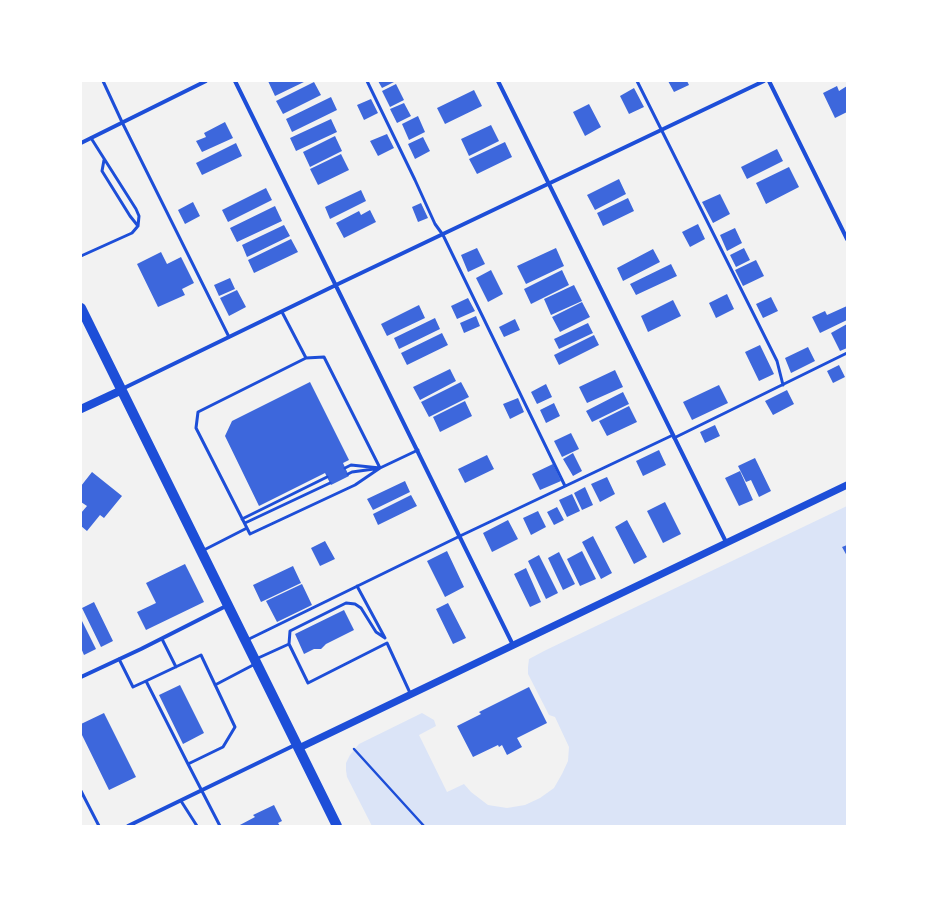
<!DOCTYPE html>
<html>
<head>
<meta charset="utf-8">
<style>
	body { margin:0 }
	#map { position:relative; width:928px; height:907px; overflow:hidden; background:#f2f2f2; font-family:Signika,sans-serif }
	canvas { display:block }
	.frame { position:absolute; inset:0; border:82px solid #fff; pointer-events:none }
</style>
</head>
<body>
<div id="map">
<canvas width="928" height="907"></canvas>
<div class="frame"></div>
</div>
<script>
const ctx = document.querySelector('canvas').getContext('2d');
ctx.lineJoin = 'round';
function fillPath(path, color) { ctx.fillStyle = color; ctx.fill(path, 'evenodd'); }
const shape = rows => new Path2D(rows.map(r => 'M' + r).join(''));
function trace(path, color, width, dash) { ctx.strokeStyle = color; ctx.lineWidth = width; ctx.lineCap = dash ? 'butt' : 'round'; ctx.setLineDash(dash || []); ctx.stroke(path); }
const green = shape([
	[847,506,847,826,372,826,347,777,346,770,346,763,350,755,359,744,422,713,434,720,436,726,419,735,447,792,464,784,471,792,488,805,507,808,525,805,540,798,554,788,562,774,568,761,569,747,555,717,549,715,528,674,528,667,529,659,546,650]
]);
const building = shape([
	[268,81,306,81,275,96],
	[378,81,396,81,382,88],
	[668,81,687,81,689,85,674,92],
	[314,82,321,95,283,114,276,101],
	[396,84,404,100,390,107,382,91],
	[837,86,839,91,847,86,847,112,835,118,823,93],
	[634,88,644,107,629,114,620,96],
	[474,90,482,106,445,124,437,108],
	[331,97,337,110,292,132,286,119],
	[371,99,378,113,364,120,357,105],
	[404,103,411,116,397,123,390,109],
	[589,104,601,127,585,136,573,112],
	[418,116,425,132,409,140,402,124],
	[331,119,337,132,296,151,290,138],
	[225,122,233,138,202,152,196,141,206,137,204,133],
	[491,125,499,141,469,156,461,139],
	[387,134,394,148,378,156,370,141],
	[335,136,342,151,310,167,303,152],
	[423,137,430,151,415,159,408,144],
	[505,142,512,157,477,174,469,159],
	[236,143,242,156,202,175,196,163],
	[777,149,783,161,747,179,741,167],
	[341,154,349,170,318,185,310,169],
	[789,167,799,187,766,204,756,183],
	[619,179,626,194,595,210,587,195],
	[266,188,272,200,228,222,222,210],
	[361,190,366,201,330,219,325,207],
	[720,194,730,214,713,223,702,202],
	[628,198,634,211,603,226,597,213],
	[193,202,200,216,185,224,178,210],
	[421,203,428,218,418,222,412,207],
	[275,206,282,221,237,242,230,228],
	[370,210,376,222,344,238,336,223,359,211,361,215],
	[698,224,705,239,690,247,682,232],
	[284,225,290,236,247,257,242,245],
	[735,228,742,243,727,251,720,235],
	[291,239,298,252,254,273,248,260],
	[477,248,485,264,468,272,461,255],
	[556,248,564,266,526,284,517,266],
	[744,248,750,260,736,267,730,255],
	[653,249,660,262,623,281,617,268],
	[161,252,167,264,181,257,194,283,182,289,185,295,158,307,137,264],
	[756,260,764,276,743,286,735,270],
	[671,264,677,276,636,295,630,284],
	[491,270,503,294,488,302,476,278],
	[562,270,569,285,531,304,524,289],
	[230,278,235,289,219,296,214,285],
	[574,285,582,301,551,315,544,299],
	[237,290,246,307,229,316,220,298],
	[727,294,734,309,716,318,709,303],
	[771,297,778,311,763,318,756,304],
	[468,298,475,311,457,319,451,306],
	[673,300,681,316,648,332,641,316],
	[582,302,590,317,560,332,552,317],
	[419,305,425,318,387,336,381,324],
	[847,306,847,320,820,333,812,317,825,311,827,315],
	[476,316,480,326,464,333,460,323],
	[435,318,440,329,399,349,394,338],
	[515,319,520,330,504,337,499,327],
	[588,323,593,333,559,349,554,339],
	[847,324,847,348,840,351,831,333],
	[442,333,448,345,407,365,401,353],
	[594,335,599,345,559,365,554,355],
	[760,345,774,374,759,381,745,352],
	[808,347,815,361,791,373,785,358],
	[839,365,845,377,833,383,827,371],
	[450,369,456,381,420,400,413,387],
	[615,370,623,387,587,403,579,387],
	[310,382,349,460,343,463,349,476,331,485,325,473,259,506,225,436,232,421],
	[461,382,469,397,429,417,421,402],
	[546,384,552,397,537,404,531,392],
	[719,385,728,403,692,420,683,402],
	[787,390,794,404,773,415,765,401],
	[623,392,629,404,592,422,586,411],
	[518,398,524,412,510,419,503,404],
	[465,401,472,416,440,432,433,417],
	[554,403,560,416,546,423,540,410],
	[629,406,637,422,607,436,599,421],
	[715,425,720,436,705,443,700,432],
	[571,433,579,449,562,457,554,441],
	[659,450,666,465,643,476,636,461],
	[573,453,582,471,573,476,563,459],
	[487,455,494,469,465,483,458,469],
	[755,458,771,491,759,497,751,480,746,482,738,466],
	[553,464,561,481,540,490,532,474],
	[740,471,753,500,739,506,725,478],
	[92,472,122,496,104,518,100,515,87,531,81,526,81,513,87,506,81,502,81,486],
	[607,477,615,494,600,502,591,484],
	[405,481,410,492,373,510,367,499],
	[585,487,593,505,582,510,574,493],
	[572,494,580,511,567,517,559,500],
	[411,495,417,506,378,525,373,514],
	[665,502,681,534,663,543,647,511],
	[557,507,564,520,554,525,547,512],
	[538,511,546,527,531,535,523,518],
	[508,520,518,539,492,552,483,533],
	[627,520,647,557,634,564,615,527],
	[593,536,612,573,601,579,582,542],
	[325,541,335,559,320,566,311,548],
	[847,545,847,556,842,547],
	[447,551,464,587,445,597,427,561],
	[582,551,596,579,580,586,567,559],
	[559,552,575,584,563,590,548,558],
	[539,555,558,593,546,599,528,561],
	[185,564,204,602,146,630,137,612,156,603,146,583],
	[293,566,301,583,261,602,253,585],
	[526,568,541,602,530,607,514,574],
	[302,584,312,605,277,622,266,601],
	[94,602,113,641,101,647,82,608],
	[448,603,466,638,453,644,436,609],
	[344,610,354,630,326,644,321,649,314,649,304,654,295,634],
	[81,619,96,649,84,655,81,648],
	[180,685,204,733,183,744,159,695],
	[529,687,547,723,517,738,522,747,507,755,502,745,499,747,498,745,473,757,457,726,481,714,479,712],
	[104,713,136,777,109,790,81,733,81,724],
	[274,805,282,821,278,823,280,826,238,826,255,817,253,815]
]);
const path = shape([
	[354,749,424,826]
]);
const service = shape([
	[103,81,122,122,229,337],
	[367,81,415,180,435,224,443,235,565,486],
	[637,81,777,361,783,385],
	[104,160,102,171,130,216,138,226],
	[81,256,132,233,138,226,139,216,136,209,91,138],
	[282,312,306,358],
	[674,438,847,353],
	[345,468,351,465,380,468],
	[380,468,324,357,306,358,198,412,196,428,250,534,355,485,380,468,418,450],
	[348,474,352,472,374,469],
	[242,519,327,477],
	[245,523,330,483],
	[202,551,247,528],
	[357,586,385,638],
	[162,639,176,667],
	[247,640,460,536,673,435],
	[289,644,290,631,346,603,355,604,361,608,376,632,385,638],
	[119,659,133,687,146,681],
	[256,659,289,644,308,683,387,643,411,695],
	[215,685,255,664],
	[188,764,223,747,235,727,201,655,146,681,188,764,220,826],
	[81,791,99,826],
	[181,801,197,826]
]);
const minor = shape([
	[235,81,513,645],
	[498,81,726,542],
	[769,81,847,239],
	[81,143,206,81],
	[122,389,336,285,764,81],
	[81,677,141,649,228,605],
	[128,826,297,744]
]);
const tertiary = shape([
	[299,748,847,485]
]);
const secondary = shape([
	[81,409,122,390]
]);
const primary = shape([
	[81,308,337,826]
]);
fillPath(green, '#dbe4f7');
fillPath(building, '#3d67dc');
trace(path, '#1d4ed8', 2.5);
trace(service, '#1d4ed8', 3);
trace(minor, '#1d4ed8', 4);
trace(tertiary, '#1d4ed8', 7);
trace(secondary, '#1d4ed8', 8);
trace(primary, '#1d4ed8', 10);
</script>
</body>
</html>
